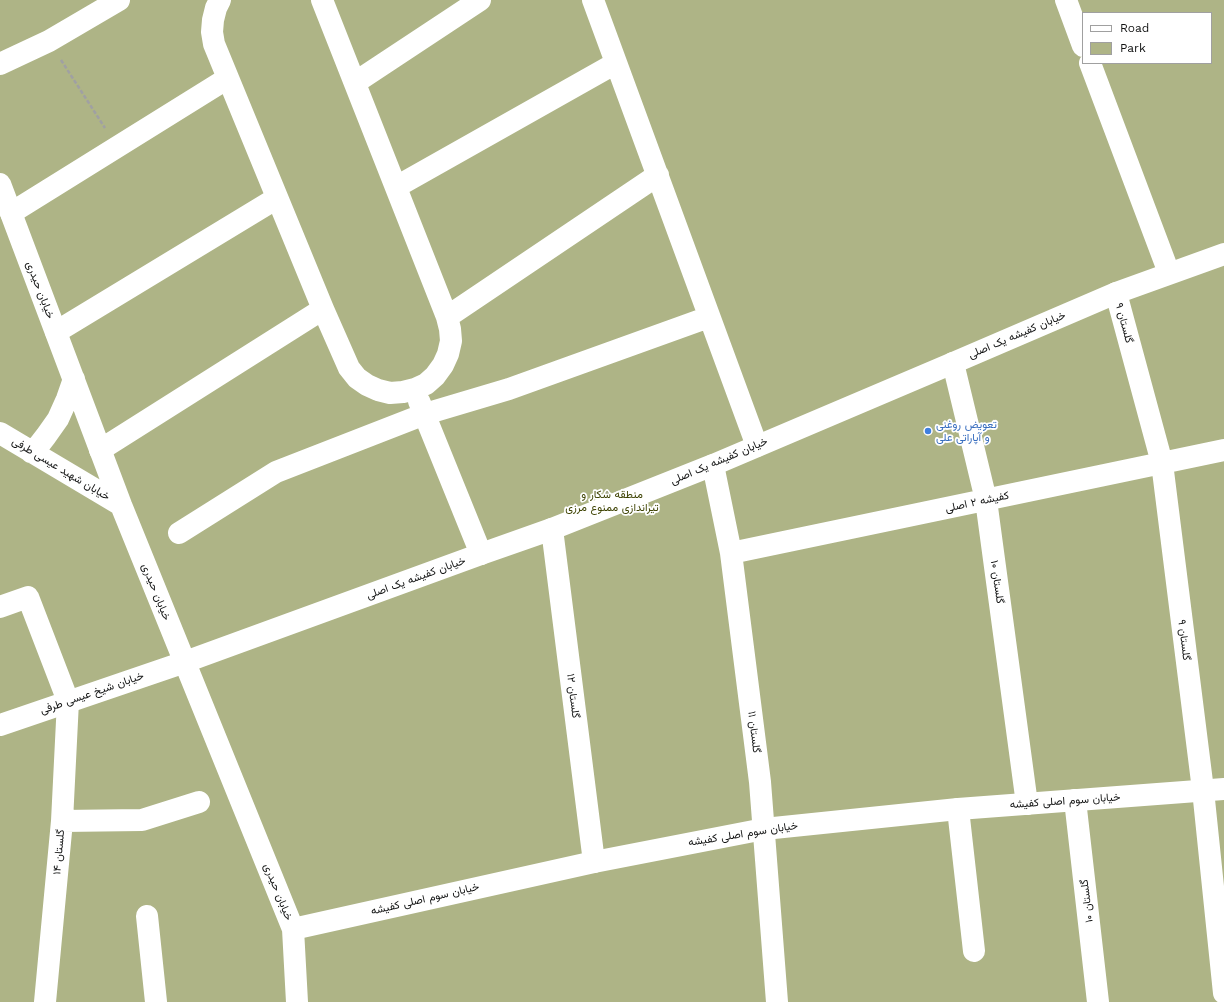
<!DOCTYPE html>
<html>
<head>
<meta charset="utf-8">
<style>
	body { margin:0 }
	#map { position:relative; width:1224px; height:1002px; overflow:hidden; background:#dfdfe2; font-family:"Work Sans",sans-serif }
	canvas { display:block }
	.legend { position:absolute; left:1082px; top:12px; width:130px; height:52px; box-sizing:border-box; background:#fff; border:1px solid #a0a0a0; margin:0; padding:5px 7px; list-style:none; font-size:12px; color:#111212 }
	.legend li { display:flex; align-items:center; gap:8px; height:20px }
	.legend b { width:20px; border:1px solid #a0a0a0 }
</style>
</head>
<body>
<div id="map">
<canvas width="1224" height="1002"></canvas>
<ul class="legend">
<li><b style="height:5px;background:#fff"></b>Road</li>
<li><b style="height:11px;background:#aeb486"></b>Park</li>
</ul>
</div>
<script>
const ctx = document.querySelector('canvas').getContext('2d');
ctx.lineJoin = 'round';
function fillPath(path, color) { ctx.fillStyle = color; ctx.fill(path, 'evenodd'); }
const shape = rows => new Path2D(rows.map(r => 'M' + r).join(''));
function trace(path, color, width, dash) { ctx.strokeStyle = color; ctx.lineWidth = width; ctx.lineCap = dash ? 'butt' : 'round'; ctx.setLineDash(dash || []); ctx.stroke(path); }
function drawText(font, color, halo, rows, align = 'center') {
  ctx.font = font + ' "Work Sans",Vazirmatn,sans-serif'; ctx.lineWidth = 3.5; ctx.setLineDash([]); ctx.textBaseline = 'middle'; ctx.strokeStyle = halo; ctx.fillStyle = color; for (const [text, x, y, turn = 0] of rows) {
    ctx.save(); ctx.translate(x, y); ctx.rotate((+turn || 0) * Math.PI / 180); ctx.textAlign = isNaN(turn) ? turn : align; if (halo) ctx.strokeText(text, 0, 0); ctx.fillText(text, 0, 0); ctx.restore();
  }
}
const green = shape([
	[0,0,1224,0,1224,1002,0,1002],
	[1083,13,1211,13,1211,63,1083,63]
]);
const path = shape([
	[61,60,105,128]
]);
const minor = shape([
	[220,0,216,8,213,20,212,32,214,44,323,309,349,368,357,378,367,385,378,390,390,393,403,392,415,389,426,384,435,376,443,365,448,354,451,341,450,329,447,317,322,0],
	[593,0,757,446],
	[1066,0,1083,46],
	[1090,63,1169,273],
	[0,64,49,41,119,0],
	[356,82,480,0],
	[396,187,616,63],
	[11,213,228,78],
	[1116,293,1162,463,1203,790,1224,993],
	[447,317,658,175],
	[56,332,277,198],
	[953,363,986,500,1027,804],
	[419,401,481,554],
	[100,450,323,309],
	[713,465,731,553,760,782,777,1002],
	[552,529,594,862],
	[179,533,276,472,425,414,509,389,709,317],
	[731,553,1224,450],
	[0,607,28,597,68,701,62,821,45,1002],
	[1075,800,1098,1002],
	[958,809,974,951],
	[62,821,142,820,199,802],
	[147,916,156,1002]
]);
const tertiary = shape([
	[0,184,121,505,293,929,297,1002],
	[0,433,121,505],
	[31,452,39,445,46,436,58,419,67,399,74,379],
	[0,725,185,662],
	[293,929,594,862,764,829,958,809,1224,789]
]);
const secondary = shape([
	[185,662,481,554,552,529,713,465,953,363,1116,293,1224,254]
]);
const markers = [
	[928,431,4,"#3f7fe0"]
];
const streetNames = [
	["خیابان حیدری",40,290,69],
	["گلستان ۹",1124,323,75],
	["خیابان کفیشه یک اصلی",1017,335,-23],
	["خیابان کفیشه یک اصلی",719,461,-23],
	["خیابان شهید عیسی طرفی",61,469,31],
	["کفیشه ۲ اصلی",977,502,-12],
	["خیابان کفیشه یک اصلی",416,578,-20],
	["گلستان ۱۰",997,582,82],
	["خیابان حیدری",156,592,68],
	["گلستان ۹",1184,640,83],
	["خیابان شیخ عیسی طرفی",92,693,-19],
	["گلستان ۱۲",573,696,83],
	["گلستان ۱۱",754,732,83],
	["خیابان سوم اصلی کفیشه",1065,801,-4],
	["خیابان سوم اصلی کفیشه",743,834,-9],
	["گلستان ۱۴",59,852,-85],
	["خیابان حیدری",278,892,68],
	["خیابان سوم اصلی کفیشه",425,899,-13],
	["گلستان ۱۰",1087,901,-97]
];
const shopNames = [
	["تعویض روغنی",936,425],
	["و آپاراتی علی",936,438]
];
const parkNames = [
	["منطقه شکار و",612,495],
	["تیراندازی ممنوع مرزی",612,508]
];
fillPath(green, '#aeb486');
trace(path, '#a0a0a3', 2.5, [4, 2]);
trace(minor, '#fff', 22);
trace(tertiary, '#fff', 22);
trace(secondary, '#fff', 22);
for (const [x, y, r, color] of markers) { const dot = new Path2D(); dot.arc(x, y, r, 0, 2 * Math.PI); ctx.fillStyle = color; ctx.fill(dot); trace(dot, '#fff', 1.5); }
drawText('11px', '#111212', '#fff', streetNames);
drawText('11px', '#366cbe', '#fff', shopNames, 'left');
drawText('11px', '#3e4303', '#fff', parkNames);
</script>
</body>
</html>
